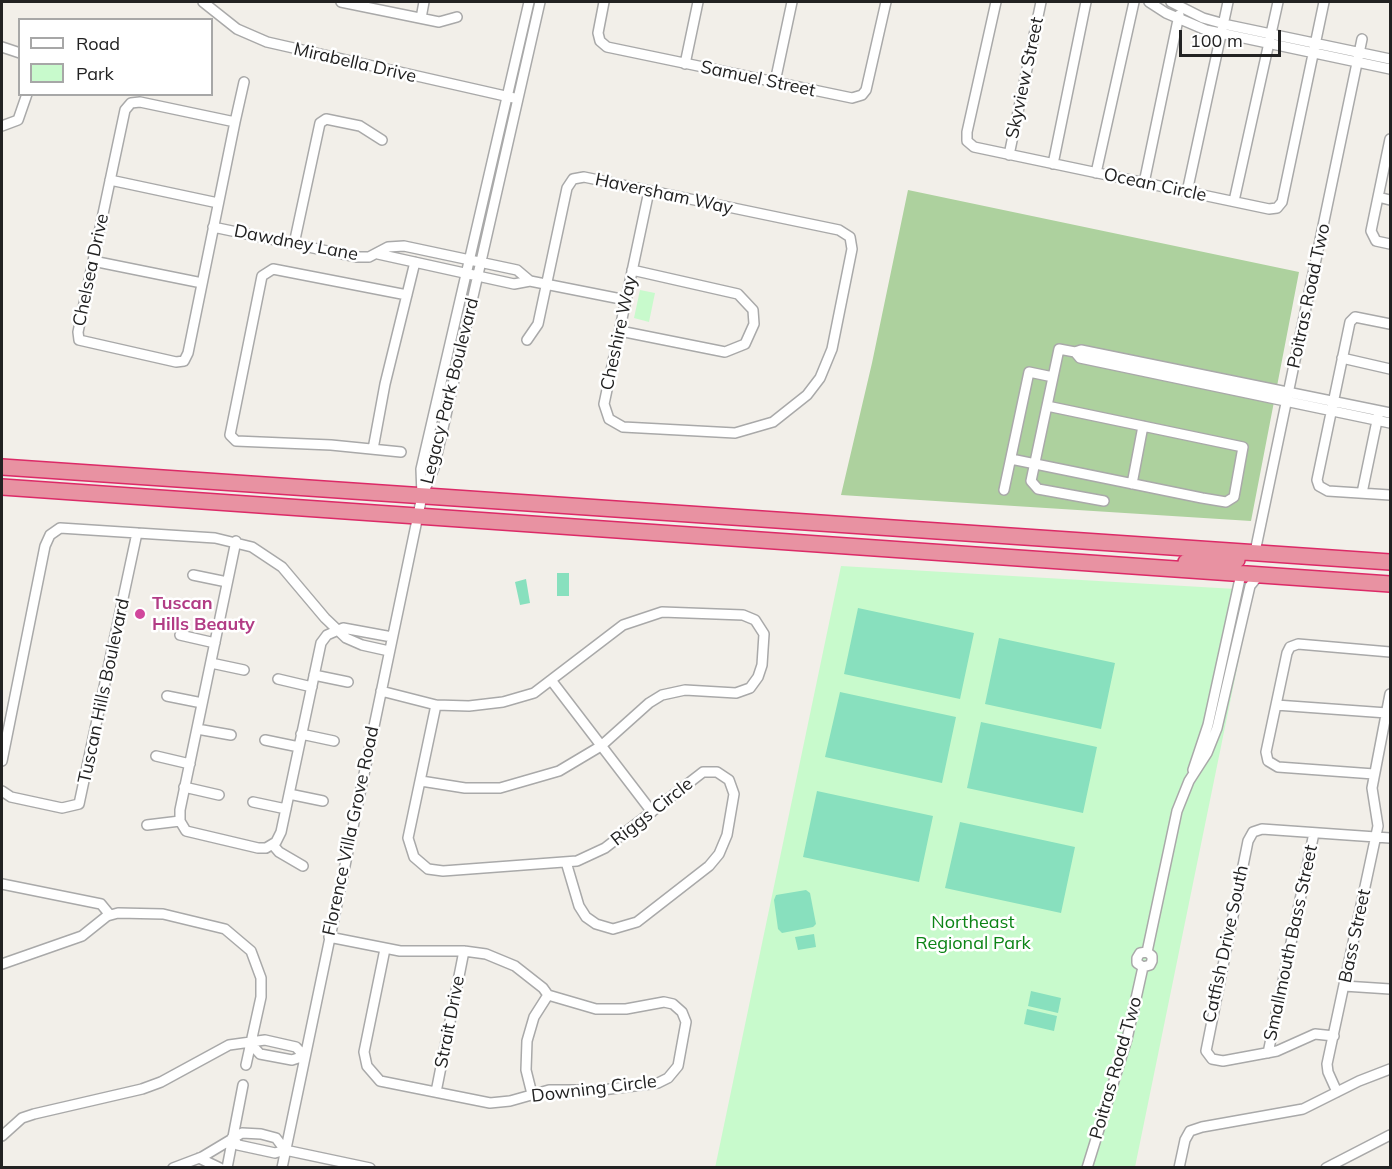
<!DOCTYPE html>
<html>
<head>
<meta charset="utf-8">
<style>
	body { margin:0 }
	#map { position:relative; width:1392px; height:1169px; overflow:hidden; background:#f2efe9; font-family:Mulish,sans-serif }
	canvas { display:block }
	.frame { position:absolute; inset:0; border:3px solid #222; pointer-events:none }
	.legend { position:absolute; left:18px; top:18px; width:195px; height:78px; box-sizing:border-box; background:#fff; border:2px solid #a7a7a7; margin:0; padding:8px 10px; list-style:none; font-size:18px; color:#222 }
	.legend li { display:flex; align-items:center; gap:12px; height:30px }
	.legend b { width:30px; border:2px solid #a7a7a7 }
	.scale { position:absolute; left:1179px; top:30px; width:102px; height:27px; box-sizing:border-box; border:3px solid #222; border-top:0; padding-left:8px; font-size:18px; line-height:21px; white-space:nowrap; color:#222; -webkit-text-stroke:4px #fff; paint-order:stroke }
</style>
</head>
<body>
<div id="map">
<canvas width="1392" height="1169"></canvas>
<div class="frame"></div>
<ul class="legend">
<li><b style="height:8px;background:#fff"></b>Road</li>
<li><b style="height:16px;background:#c8facc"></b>Park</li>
</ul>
<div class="scale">100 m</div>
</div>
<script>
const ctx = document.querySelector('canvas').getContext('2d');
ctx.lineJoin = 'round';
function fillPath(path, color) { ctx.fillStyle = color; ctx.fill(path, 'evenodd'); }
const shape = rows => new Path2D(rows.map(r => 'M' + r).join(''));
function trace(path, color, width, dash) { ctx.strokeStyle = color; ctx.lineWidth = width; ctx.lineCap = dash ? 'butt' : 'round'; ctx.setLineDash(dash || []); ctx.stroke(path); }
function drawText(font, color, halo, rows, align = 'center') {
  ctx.font = font + ' Mulish,sans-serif'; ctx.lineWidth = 5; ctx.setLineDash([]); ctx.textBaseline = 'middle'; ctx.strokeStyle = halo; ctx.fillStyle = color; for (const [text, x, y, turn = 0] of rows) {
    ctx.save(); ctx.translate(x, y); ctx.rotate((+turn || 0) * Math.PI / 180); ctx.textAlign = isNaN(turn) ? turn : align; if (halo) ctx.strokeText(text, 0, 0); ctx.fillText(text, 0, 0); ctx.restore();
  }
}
const forest = shape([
	[908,190,1299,272,1251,521,841,495,872,363]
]);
const park = shape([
	[640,290,655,293,649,322,634,318],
	[841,566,1253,590,1135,1167,715,1168]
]);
const pitch = shape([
	[557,573,569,573,569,596,557,596],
	[526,579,530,603,520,605,515,582],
	[858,608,974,633,960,699,844,674],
	[999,638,1115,663,1101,729,985,704],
	[840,692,956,717,942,783,825,757],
	[981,722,1097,747,1083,813,967,788],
	[817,791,933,816,919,882,803,857],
	[960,822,1075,847,1061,913,945,888],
	[806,890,810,893,816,924,813,927,782,933,778,929,774,900,776,895],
	[814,934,816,947,798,950,795,937],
	[1031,991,1061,998,1058,1013,1028,1006],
	[1027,1009,1057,1016,1054,1031,1024,1024]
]);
const minor = shape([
	[203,2,237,29,267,42,514,98],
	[341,2,439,22,457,17],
	[604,2,598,33,600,41,607,47,852,98,862,95,866,90,886,2],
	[996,2,967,132,967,141,974,147,1269,209,1277,208,1282,202,1324,2],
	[1149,2,1166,13,1206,30,1390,69],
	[1171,2,1203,18,1228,25,1390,59],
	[421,18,424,2],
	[2,47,20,53],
	[685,64,698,2],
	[775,82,792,2],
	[235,122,188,353,184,361,176,362,79,340,78,332,125,110,131,103,140,102,235,122,244,82],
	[2,126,18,120,27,94],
	[1390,139,1371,231,1376,241,1390,244],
	[1009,155,1041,2],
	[1053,164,1086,2],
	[1096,173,1134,2],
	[110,180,218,203],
	[1144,183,1179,15],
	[1187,192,1228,2],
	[1378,197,1390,200],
	[1234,201,1278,2],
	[213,227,356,257,369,257,388,247,404,246,517,270,530,281],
	[294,244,320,123,326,119,360,126,382,140],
	[378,254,514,284,530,281,626,300],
	[93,261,202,283],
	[1390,324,1355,317,1350,322,1317,480,1319,486,1328,491,1390,495],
	[620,331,725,352,745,344,754,324,753,310,738,294,632,270],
	[527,340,538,324,567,188,573,179,584,177,839,230,850,237,852,249,832,349,820,378,807,395,773,422,735,433,623,427,609,419,604,404,649,191],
	[1075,352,1059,349,1031,481,1038,489,1104,501],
	[1342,358,1390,369],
	[1390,413,1081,350,1075,352,1080,358,1390,423],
	[373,449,385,384,415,262],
	[401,452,331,445,236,441,230,435,262,276,273,269,407,295],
	[1011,459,1202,498,1226,502,1234,497,1243,447,1047,406],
	[1132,484,1143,426],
	[1004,490,1029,372,1053,377],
	[1362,493,1378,416],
	[423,494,434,468,540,2],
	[236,541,180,810,180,821,186,831,258,848,266,848,276,842,281,832,321,643,327,635,343,628,392,637],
	[1255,552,1362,39],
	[193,575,227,582],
	[180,635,215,643],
	[211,663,244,670],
	[314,675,348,682],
	[278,679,312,687],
	[551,680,652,812],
	[381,691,436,705,469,706,503,702,534,693,623,625,662,612,743,615,755,620,764,634,762,665,758,677,750,688,736,693,685,690,662,695,649,703,601,746,559,771,500,788,465,788,421,781],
	[167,696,202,703],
	[436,705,408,838,414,857,428,869,443,871,577,861,605,848,703,772,717,772,729,780,734,794,727,835,719,854,709,866,637,922,613,929,596,924,586,917,579,906,566,862],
	[1276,705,1387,713],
	[197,729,231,735],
	[301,734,334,741],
	[265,740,299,747],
	[156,756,190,764],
	[2,761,45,546,50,535,60,528,215,538,252,547,282,567,325,618,346,638,362,645,389,651],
	[1193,770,1208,725,1241,574],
	[1374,774,1278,767,1268,761,1266,752,1287,653,1290,647,1298,644,1390,652],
	[184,787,219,795],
	[2,791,11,797,62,808,79,804,137,533],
	[289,794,323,801],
	[253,802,286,809],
	[147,825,180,821],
	[273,845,279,852,303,866],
	[2,884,101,904,110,915],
	[329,937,400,951,464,951,486,954,515,966,543,988,548,995,596,1009,626,1009,664,1002,673,1004,682,1012,686,1022,678,1066,668,1078,658,1083,602,1090,549,1090,510,1101,490,1103,380,1081,367,1066,364,1052,385,949],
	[1147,952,1177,811,1189,781,1207,753,1217,728,1250,586,1259,575],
	[2,964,82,936,107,916,118,913,163,914,225,929,251,951,261,978,261,997,246,1065],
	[1143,967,1137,963,1137,958,1140,953,1147,952],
	[1143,967,1150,965,1152,961,1152,956,1147,952],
	[1344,986,1390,989],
	[1334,1036,1315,1034,1277,1051,1223,1061,1212,1059,1206,1051,1248,841,1253,832,1262,829,1390,838],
	[1268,1053,1314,833],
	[436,1092,464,951],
	[1337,1092,1328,1072,1327,1064,1378,826,1372,788,1390,694],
	[532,1094,526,1070,527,1041,534,1017,548,995],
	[2,1136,22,1118,34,1114,142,1089,161,1082,229,1045,265,1040,296,1047,304,1056,292,1060,260,1054,251,1044],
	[232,1138,238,1145,275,1153,285,1150,370,1168],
	[199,1158,220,1168],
	[173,1168,202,1157,242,1133,261,1134,276,1138,285,1150],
	[227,1168,243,1085],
	[282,1168,422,496,421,469,529,2],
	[1087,1168,1127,1039,1143,967],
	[1179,1168,1185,1140,1190,1131,1202,1127,1303,1109,1359,1081,1390,1069],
	[1326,1168,1390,1135]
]);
const highway = shape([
	[2,467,1390,562],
	[2,487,1390,584],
	[1186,562,1237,560]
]);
const markers = [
	[140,614,6,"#d1479c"]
];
const streetNames = [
	["Mirabella Drive",355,63,13],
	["Skyview Street",1025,78,-78],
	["Samuel Street",758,79,12],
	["Ocean Circle",1155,185,12],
	["Haversham Way",664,194,12],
	["Dawdney Lane",296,243,11],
	["Chelsea Drive",91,270,-78],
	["Poitras Road Two",1309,296,-78],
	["Cheshire Way",619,333,-78],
	["Legacy Park Boulevard",450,391,-76],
	["Tuscan Hills Boulevard",104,691,-78],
	["Riggs Circle",652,812,-38],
	["Florence Villa Grove Road",351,831,-78],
	["Bass Street",1355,936,-78],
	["Smallmouth Bass Street",1291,943,-78],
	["Catfish Drive South",1226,944,-78],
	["Strait Drive",450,1022,-79],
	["Poitras Road Two",1116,1068,-74],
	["Downing Circle",594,1089,-7]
];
const hotelNames = [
	["Tuscan",152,604],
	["Hills Beauty",152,625]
];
const parkNames = [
	["Northeast",973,923],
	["Regional Park",973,944]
];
fillPath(forest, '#add19e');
fillPath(park, '#c8facc');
fillPath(pitch, '#88e0be');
trace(minor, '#a9a9a9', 12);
trace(highway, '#dc2a67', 18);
trace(minor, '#fff', 9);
trace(highway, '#e892a2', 15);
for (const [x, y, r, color] of markers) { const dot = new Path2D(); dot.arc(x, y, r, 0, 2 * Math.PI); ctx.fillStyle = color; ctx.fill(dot); trace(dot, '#fff', 2); }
drawText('18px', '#222', '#fff', streetNames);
drawText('bold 18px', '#b23c85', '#fff', hotelNames, 'left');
drawText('18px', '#0c8416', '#fff', parkNames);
</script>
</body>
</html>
